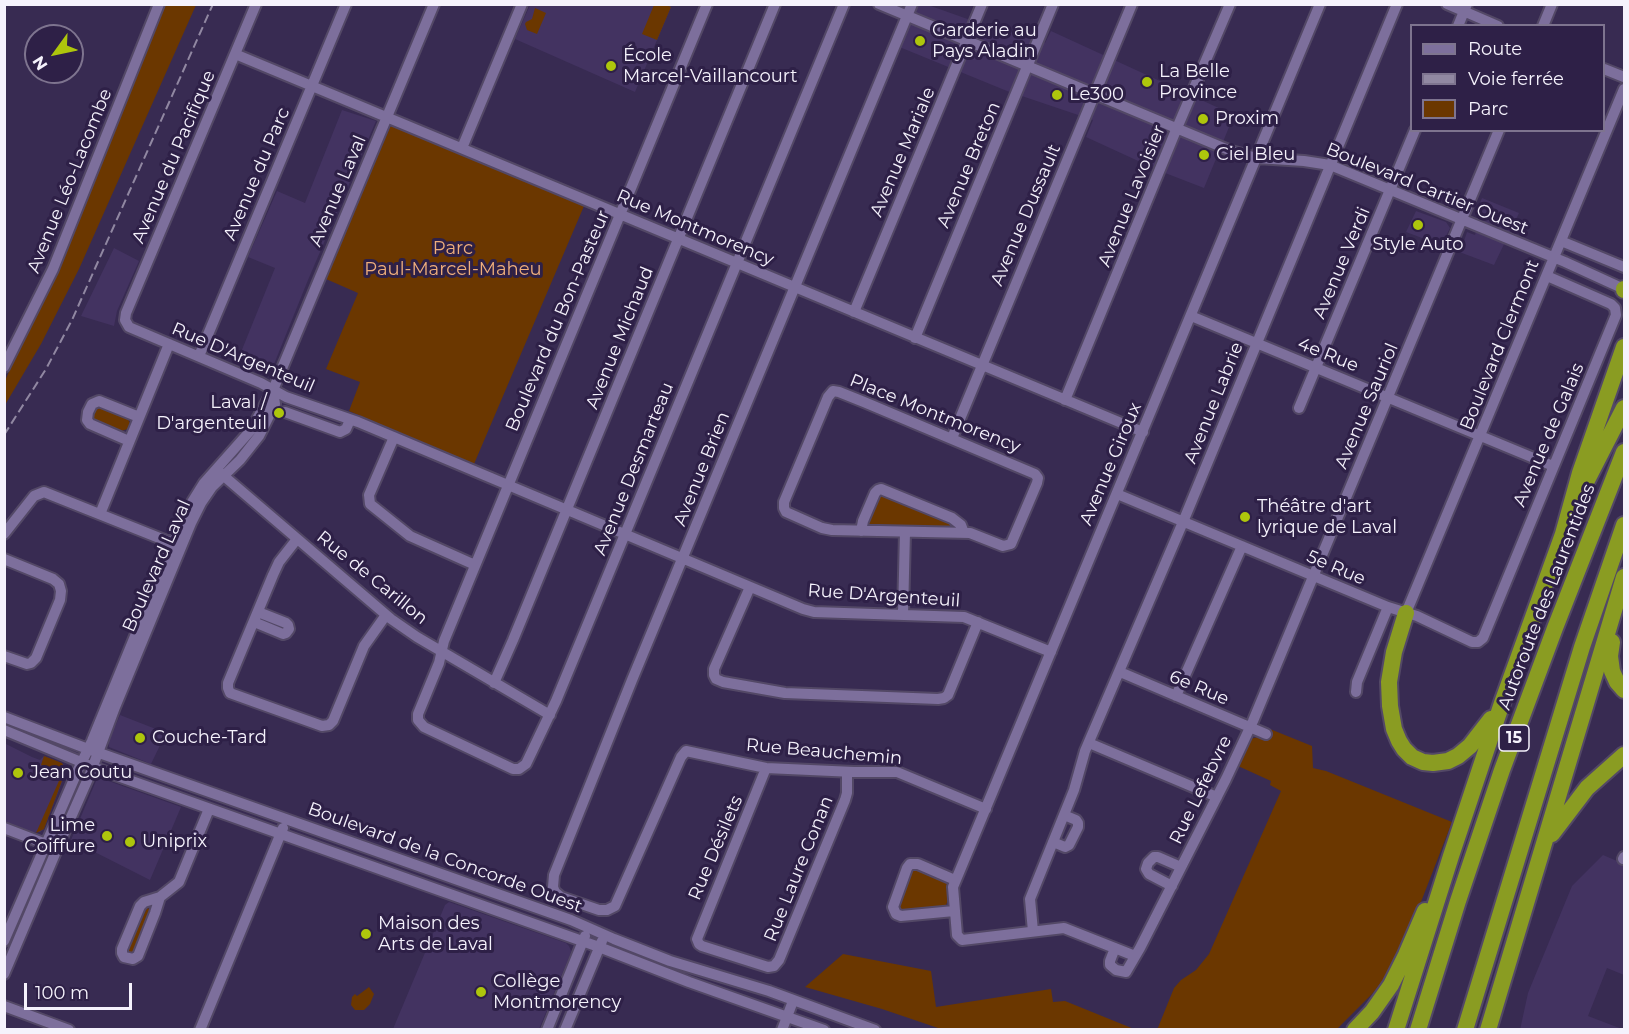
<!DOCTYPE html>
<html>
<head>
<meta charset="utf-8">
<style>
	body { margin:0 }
	#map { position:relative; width:1629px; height:1034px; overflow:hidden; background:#382b52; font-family:Montserrat,sans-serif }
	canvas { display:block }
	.frame { position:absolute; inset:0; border:6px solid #f5f2fc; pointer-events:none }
	.legend { position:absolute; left:1410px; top:24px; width:195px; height:108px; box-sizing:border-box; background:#2e2047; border:2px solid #7e748f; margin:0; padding:8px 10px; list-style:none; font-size:18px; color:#f5f2fc }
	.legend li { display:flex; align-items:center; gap:12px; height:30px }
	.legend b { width:30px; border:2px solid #7e748f }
	.north { position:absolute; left:24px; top:24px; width:60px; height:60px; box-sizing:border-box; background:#2e2047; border:2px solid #7e748f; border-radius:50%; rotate:237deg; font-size:16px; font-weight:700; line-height:24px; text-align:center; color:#f5f2fc }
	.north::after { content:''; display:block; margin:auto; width:21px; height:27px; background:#aec60c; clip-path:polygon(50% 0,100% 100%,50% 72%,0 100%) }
	.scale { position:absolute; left:24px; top:983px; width:108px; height:27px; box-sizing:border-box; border:3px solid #f5f2fc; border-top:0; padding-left:8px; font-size:18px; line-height:21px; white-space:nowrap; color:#f5f2fc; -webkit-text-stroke:4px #2e2047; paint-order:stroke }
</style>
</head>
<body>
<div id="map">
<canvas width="1629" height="1034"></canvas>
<div class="frame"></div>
<ul class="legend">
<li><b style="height:8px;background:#7d6f9c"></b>Route</li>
<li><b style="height:8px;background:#9188a2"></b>Voie ferrée</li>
<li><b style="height:16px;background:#6b3700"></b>Parc</li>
</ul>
<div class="north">N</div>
<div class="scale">100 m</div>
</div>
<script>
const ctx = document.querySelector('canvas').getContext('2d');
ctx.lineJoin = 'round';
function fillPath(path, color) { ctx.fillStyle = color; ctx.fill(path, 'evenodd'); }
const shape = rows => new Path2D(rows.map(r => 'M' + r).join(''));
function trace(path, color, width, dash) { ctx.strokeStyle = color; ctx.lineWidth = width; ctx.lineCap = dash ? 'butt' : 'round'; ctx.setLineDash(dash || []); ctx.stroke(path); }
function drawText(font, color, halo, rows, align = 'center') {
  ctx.font = font + ' Montserrat,sans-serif'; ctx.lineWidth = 6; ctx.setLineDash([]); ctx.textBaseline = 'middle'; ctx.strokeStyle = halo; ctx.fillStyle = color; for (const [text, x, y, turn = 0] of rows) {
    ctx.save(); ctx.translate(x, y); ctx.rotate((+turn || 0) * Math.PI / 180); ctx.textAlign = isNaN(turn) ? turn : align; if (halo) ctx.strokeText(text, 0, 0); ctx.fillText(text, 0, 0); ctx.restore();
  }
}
const built = shape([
	[666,4,671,7,635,92,515,39,530,5],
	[913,5,928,5,976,22,1031,37,1045,43,1051,31,1234,115,1204,188,1160,171,1086,137,1093,120,1007,91,897,46],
	[342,110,376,121,308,280,270,374,237,362,275,268,248,257,277,191,305,203],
	[1482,198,1519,213,1494,265,1406,232,1416,211,1446,222,1450,228,1446,236,1463,244,1467,232,1475,235,1481,214,1476,212],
	[114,248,139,261,117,311,114,326,81,316],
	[120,715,166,733,151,764,109,747,109,741],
	[4,743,32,757,40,760,44,756,62,763,65,766,66,770,65,774,44,829,40,832,31,832,5,821],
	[99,779,103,779,181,807,150,880,71,840,96,781],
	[1603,855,1624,864,1624,975,1607,968,1588,1016,1622,1029,1520,1030,1528,993,1572,886],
	[449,902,566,943,569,946,571,951,570,955,539,1029,393,1029,445,905]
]);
const green = shape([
	[164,5,196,5,79,269,41,344,5,405,5,381,16,355,47,294,63,258],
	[654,5,666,5,671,7,657,40,642,34],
	[535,8,546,13,537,34,527,30,525,24,526,22,532,19],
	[392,126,584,206,474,464,349,411,360,382,326,369,358,293,326,279,390,127],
	[98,407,107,409,106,411,108,412,109,410,127,417,130,423,128,429,121,431,97,421,94,419,92,415,95,408],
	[881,493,950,521,952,526,950,528,869,525,867,522],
	[1270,729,1312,746,1313,768,1326,771,1452,822,1419,907,1387,975,1372,994,1337,1029,1157,1030,1174,988,1181,980,1196,970,1209,954,1281,791,1270,785,1271,781,1238,766,1250,739,1258,737,1265,740],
	[44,756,62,763,66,770,44,829,36,833,62,774,41,765],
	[918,869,932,875,931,877,933,878,934,876,946,881,948,885,948,900,946,905,942,907,906,911,901,909,899,903,911,873,914,870],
	[147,908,150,909,150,913,134,952,129,953,128,950],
	[843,954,931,971,936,1007,1051,989,1053,1002,1065,1001,1134,1029,941,1029,882,1009,805,987],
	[369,987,374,994,370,1004,364,1010,355,1010,351,1005,352,997,355,994,357,996]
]);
const minor = shape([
	[256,4,126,313,125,320,129,327,261,383,286,397,358,422,803,609,814,612,964,617,1051,652],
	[707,4,444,641,439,663,418,714,418,720,424,727,513,769,519,769,526,764,556,701,844,4],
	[879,4,1231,151,1257,158,1304,161,1330,165,1565,262,1624,289],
	[912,4,632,680,554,875,553,887,555,892,561,897,599,910,607,910,615,906,681,757,686,751,766,768,854,772,897,772,986,809],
	[1447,4,1498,26],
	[1458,26,1467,4],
	[1543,26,1552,4],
	[235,54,1143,432],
	[1604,69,1624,77],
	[462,148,522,4],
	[1561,241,1624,267],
	[854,312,982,4],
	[1191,316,1553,466],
	[915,338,1053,4],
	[199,356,346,4],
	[4,367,53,269,159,4],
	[833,391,839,392,864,402,1035,474,1038,478,1037,483,1011,544,1003,546,970,533,832,530,822,528,786,512,784,508,784,502,828,397,833,391],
	[1065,400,1174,135,1230,4],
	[1299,408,1415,130],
	[285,412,340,432,346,429,350,420],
	[394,437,369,495,370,504,410,536,475,565],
	[952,438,1132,4],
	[129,441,90,424,87,420,88,412,92,404,99,401,139,417],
	[218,471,391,619,417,637,550,715],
	[1117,494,1388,607,1417,616,1472,642,1478,642,1483,638,1616,315,1615,308,1611,304,1547,276],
	[100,514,169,344],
	[861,531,863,521,875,493,878,490,881,489,952,518,961,525,964,533],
	[4,534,34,496,44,492,177,545],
	[297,539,279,562,273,575,228,683,228,688,230,693,322,726,329,725,333,721,364,646,386,615],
	[4,559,53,579,59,584,61,591,60,600,36,658,31,663,27,664,4,656],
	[750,587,714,669,714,675,716,679,723,682,785,693,938,699,944,698,948,695,978,622],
	[1406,613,1624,89],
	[903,615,905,532],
	[254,622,283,634,286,633,289,629,288,625,286,623,258,612],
	[1120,672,1266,734],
	[494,683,513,640,775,4],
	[1356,692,1357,682,1388,607],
	[1176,696,1242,546],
	[4,717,88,749,571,920,614,939,670,961,769,991,875,1030],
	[4,730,98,769,599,947,689,982,824,1030],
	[1089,743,1217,797],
	[766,768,697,939,699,944,702,946,768,967,774,966,779,960,845,800,847,793,847,772],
	[4,828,51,846],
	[1053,842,1065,847,1069,845,1078,827,1078,823,1076,820,1064,815],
	[1623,859,1624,857],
	[1172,886,1149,874,1146,869,1148,863,1154,857,1158,857,1181,867],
	[160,897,155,913,138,956,133,959,124,957,122,953,122,949,140,906,144,902,160,897,179,882,209,809],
	[954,911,901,916,896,914,893,907,907,868,910,864,918,864,955,880],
	[1033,931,1030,899,1074,790,1085,751,1183,522,1397,4],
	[4,941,78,770,92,741,186,512,204,483,251,430,273,390,434,4],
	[1115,948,1110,961,1110,965,1116,970,1126,972,1140,948,1226,779,1253,721,1499,130],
	[1135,956,1064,928,962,940,957,935,953,887,1320,4],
	[4,974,60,842,90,774,115,707,191,523,201,503,212,487,240,460,259,436,275,404,273,390],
	[4,1006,69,1030],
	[200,1030,283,828],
	[547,1030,585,936],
	[565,1030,602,941],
	[782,1030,793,1001]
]);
const highway = shape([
	[1624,289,1624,290],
	[1585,484,1624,408],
	[1406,613,1394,652,1389,682,1390,706,1394,729,1399,741,1404,749,1412,757,1423,762,1433,763,1448,761,1458,756,1470,746,1491,719],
	[1612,642,1610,656,1612,671,1617,682,1624,690],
	[1552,834,1587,788,1624,755],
	[1355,1030,1372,1012,1391,985,1406,955,1425,911],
	[1396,1030,1451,856,1502,703,1563,534,1580,473,1624,347],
	[1418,1030,1458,901,1502,770,1555,628,1624,452],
	[1465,1030,1582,647,1624,525],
	[1488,1030,1624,577]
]);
const rail = shape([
	[4,435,46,369,72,320,213,4]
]);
const markers = [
	[920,41,6,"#aec60c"],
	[611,66,6,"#aec60c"],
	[1147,82,6,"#aec60c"],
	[1057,95,6,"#aec60c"],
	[1203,119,6,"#aec60c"],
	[1204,155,6,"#aec60c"],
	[1418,225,6,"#aec60c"],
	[279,413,6,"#aec60c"],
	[1245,517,6,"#aec60c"],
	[140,738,6,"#aec60c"],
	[18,773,6,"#aec60c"],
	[107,836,6,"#aec60c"],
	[130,842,6,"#aec60c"],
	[366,934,6,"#aec60c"],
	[481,992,6,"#aec60c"]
];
const shields = [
	[1514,738,30]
];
const shieldNames = [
	["15",1514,738]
];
const poiNames = [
	["Garderie au",932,31],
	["Pays Aladin",932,52],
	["École",623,56],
	["Marcel-Vaillancourt",623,77],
	["La Belle",1159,72],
	["Province",1159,93],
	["Le300",1069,95],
	["Proxim",1215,119],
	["Ciel Bleu",1216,155],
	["Style Auto",1418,245,"center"],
	["Laval /",267,403,"right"],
	["D'argenteuil",267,424,"right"],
	["Théâtre d'art",1257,507],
	["lyrique de Laval",1257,528],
	["Couche-Tard",152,738],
	["Jean Coutu",30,773],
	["Lime",95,826,"right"],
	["Coiffure",95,847,"right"],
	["Uniprix",142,842],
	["Maison des",378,924],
	["Arts de Laval",378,945],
	["Collège",493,982],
	["Montmorency",493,1003]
];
const streetNames = [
	["Avenue Mariale",903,152,-67],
	["Avenue du Pacifique",174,157,-67],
	["Avenue Breton",969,165,-67],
	["Avenue du Parc",257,174,-67],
	["Avenue Léo-Lacombe",70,181,-68],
	["Boulevard Cartier Ouest",1427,189,22],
	["Avenue Laval",338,191,-67],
	["Avenue Lavoisier",1132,196,-68],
	["Avenue Dussault",1026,215,-67],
	["Rue Montmorency",695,228,23],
	["Avenue Verdi",1342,263,-67],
	["Boulevard du Bon-Pasteur",558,321,-67],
	["Avenue Michaud",620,338,-68],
	["Boulevard Clermont",1500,345,-68],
	["4e Rue",1328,355,22],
	["Rue D'Argenteuil",243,358,23],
	["Avenue Labrie",1214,403,-68],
	["Avenue Sauriol",1367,406,-67],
	["Place Montmorency",935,414,22],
	["Avenue de Galais",1549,435,-67],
	["Avenue Giroux",1111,464,-67],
	["Avenue Desmarteau",634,469,-68],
	["Avenue Brien",702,469,-68],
	["Boulevard Laval",157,566,-66],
	["5e Rue",1336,568,23],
	["Rue de Carillon",372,578,39],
	["Rue D'Argenteuil",884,596,4],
	["Autoroute des Laurentides",1547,597,-69],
	["6e Rue",1199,688,23],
	["Rue Beauchemin",824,752,5],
	["Rue Lefebvre",1201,790,-64],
	["Rue Désilets",716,848,-67],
	["Boulevard de la Concorde Ouest",445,858,20],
	["Rue Laure Conan",799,869,-68]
];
const parkNames = [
	["Parc",453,249],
	["Paul-Marcel-Maheu",453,270]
];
fillPath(built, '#433361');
fillPath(green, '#6b3700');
trace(minor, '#534866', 14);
trace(highway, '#534866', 20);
trace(minor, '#7d6f9c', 10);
trace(highway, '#8a9c22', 16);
trace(rail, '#9188a2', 2, [9, 4.5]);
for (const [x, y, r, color] of markers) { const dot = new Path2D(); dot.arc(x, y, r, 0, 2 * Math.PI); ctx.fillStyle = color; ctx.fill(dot); trace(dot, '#2e2047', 2); }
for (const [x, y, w] of shields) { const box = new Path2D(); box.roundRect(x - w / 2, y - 13, w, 26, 4.5); ctx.fillStyle = '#2e2047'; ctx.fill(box); trace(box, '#f5f2fc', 1.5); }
drawText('bold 16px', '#f5f2fc', null, shieldNames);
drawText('18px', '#f5f2fc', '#2e2047', poiNames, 'left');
drawText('18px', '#f5f2fc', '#2e2047', streetNames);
drawText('18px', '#f0af7c', '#2e2047', parkNames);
</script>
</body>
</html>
